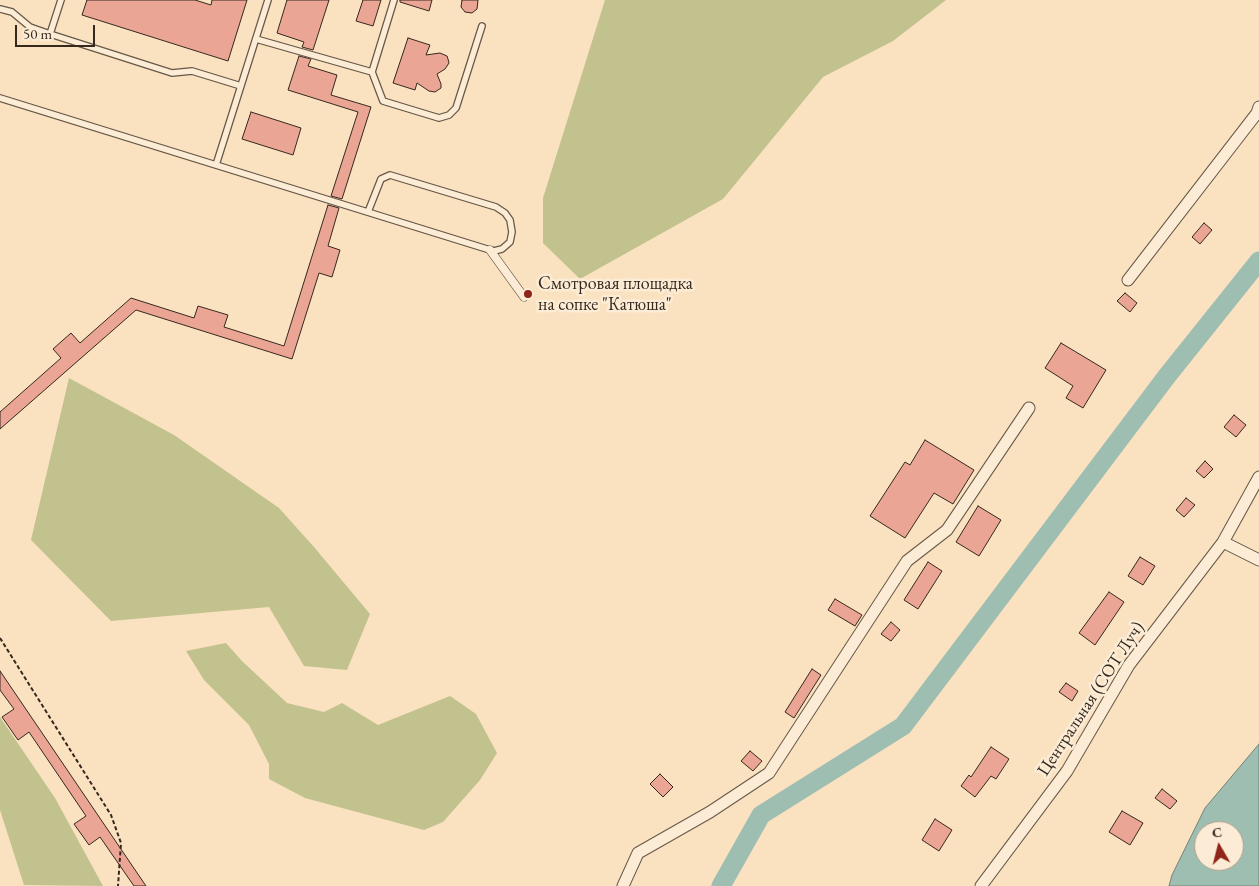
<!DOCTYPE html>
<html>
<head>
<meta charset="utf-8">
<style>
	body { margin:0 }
	#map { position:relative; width:1259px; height:886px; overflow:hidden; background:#fae1c0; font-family:"EB Garamond",serif }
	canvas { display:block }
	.north { position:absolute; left:1194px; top:821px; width:50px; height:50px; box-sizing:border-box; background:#fcecd6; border:1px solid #ac9e8c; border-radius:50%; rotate:352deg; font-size:14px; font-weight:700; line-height:20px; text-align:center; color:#35291e }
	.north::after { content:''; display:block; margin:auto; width:18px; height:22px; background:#8f2418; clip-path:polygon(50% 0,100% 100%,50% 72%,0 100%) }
	.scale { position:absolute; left:15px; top:25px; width:80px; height:22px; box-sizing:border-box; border:2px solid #35291e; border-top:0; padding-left:6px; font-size:15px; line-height:18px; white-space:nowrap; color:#35291e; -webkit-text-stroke:4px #fcecd6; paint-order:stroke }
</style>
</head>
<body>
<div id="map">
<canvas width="1259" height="886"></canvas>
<div class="north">С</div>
<div class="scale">50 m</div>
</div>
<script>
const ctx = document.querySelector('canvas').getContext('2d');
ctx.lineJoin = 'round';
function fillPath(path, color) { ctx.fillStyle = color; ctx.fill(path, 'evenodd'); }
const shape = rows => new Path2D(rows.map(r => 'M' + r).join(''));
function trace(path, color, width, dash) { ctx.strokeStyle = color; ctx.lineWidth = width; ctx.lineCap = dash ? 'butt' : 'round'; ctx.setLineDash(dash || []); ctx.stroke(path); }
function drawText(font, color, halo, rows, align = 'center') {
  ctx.font = font + ' "EB Garamond",serif'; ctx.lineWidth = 5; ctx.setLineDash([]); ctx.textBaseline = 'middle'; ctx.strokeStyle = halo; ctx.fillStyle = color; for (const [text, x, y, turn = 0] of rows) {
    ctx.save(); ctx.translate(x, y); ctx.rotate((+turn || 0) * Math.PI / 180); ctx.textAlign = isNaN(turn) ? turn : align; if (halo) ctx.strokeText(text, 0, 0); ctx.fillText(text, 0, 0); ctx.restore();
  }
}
const green = shape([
	[605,0,946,0,893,41,823,77,723,199,580,279,543,243,543,198],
	[69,378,174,435,279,508,314,547,370,614,347,670,304,666,269,607,111,621,31,540],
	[226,643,242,661,287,703,324,712,342,703,378,725,450,696,476,714,497,753,480,780,443,822,424,830,305,798,269,779,269,764,249,725,204,680,186,651],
	[0,717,55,798,103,886,24,885,0,810]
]);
const water = shape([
	[1259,744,1259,886,1169,886,1172,875,1205,808,1259,744],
	[1204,831,1234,831,1234,861,1204,861,1204,831]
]);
const river = shape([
	[721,886,761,815,903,726,1167,376,1259,261]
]);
const building = shape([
	[87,0,195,0,211,5,212,0,247,0,228,61,82,15,87,0],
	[287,0,329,0,313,50,302,47,304,42,277,33,287,0],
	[363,0,381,0,373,26,356,21,363,0],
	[400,0,432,0,429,11,400,2,400,0],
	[462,0,478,0,477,9,472,13,465,12,461,7,462,0],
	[408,38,430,45,426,55,440,53,447,56,448,59,449,63,445,69,437,74,441,84,441,88,435,92,429,91,417,83,415,90,393,83,408,38],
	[299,56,311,59,308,66,337,75,331,95,371,107,342,199,331,196,358,112,288,90,299,56],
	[251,112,301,128,293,155,242,139,251,112],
	[328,205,339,208,328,246,340,250,332,277,319,273,292,359,136,310,0,429,0,412,61,358,53,349,71,333,80,343,131,298,194,318,198,306,228,315,224,327,284,346,328,205],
	[1204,223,1212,230,1200,244,1192,237,1204,223],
	[1125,293,1137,303,1130,312,1117,301,1125,293],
	[1061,343,1106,370,1083,408,1066,398,1073,386,1045,368,1061,343],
	[1234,415,1246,425,1236,437,1224,427,1234,415],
	[925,440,974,470,953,504,934,493,905,538,870,516,905,462,910,465,925,440],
	[1205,461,1213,469,1204,478,1196,471,1205,461],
	[1186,498,1195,505,1184,517,1176,510,1186,498],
	[978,506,1001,520,979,556,956,542,978,506],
	[1140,557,1155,566,1143,585,1128,576,1140,557],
	[928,562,942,571,918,609,904,600,928,562],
	[1109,592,1124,602,1095,645,1079,633,1109,592],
	[835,599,862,615,855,626,828,610,835,599],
	[891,622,900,630,891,641,881,634,891,622],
	[812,669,821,675,794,718,785,712,812,669],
	[0,671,146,886,134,886,100,837,89,845,74,824,86,816,29,732,18,740,2,717,14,709,0,690,0,671],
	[1066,683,1078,691,1072,701,1059,692,1066,683],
	[991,747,1009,759,996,779,991,776,975,797,961,786,969,775,971,777,991,747],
	[750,751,762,761,753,771,741,761,750,751],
	[660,774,673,787,663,797,650,784,660,774],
	[1162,789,1177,801,1170,809,1155,798,1162,789],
	[1122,811,1143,823,1130,845,1109,832,1122,811],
	[935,819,952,830,939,851,922,840,935,819]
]);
const path = shape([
	[0,638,111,815,121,843,118,886]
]);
const service = shape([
	[61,0,50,34,172,73,192,71,241,86],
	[0,9,12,12,30,27,50,34],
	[256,39,372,72,383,101,439,118,449,115,456,108,482,26],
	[372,72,394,0],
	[0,98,490,250,494,251,502,249,510,242,512,232,510,220,505,213,496,207,390,175,381,179,368,212],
	[216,165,268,0]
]);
const pedestrian = shape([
	[490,250,524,297,528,294]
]);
const minor = shape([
	[1128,280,1257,113,1259,107],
	[1223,542,1259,560],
	[623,886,638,853,710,812,769,773,907,561,947,530,1029,408],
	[981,886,1067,771,1129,665,1223,542,1259,477]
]);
const markers = [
	[528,294,5,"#8f2418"]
];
const poiNames = [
	["Смотровая площадка",538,284],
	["на сопке \"Катюша\"",538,305]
];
const streetNames = [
	["Центральная (СОТ Луч)",1091,699,-57]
];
fillPath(green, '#c2c28f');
fillPath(water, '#9ebeb2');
trace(water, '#748277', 1);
trace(river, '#9ebeb2', 19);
fillPath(building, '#eba594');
trace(building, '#35291e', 1);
trace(service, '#665746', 8);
trace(pedestrian, '#665746', 9);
trace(minor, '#665746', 13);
trace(path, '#35291e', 2, [4, 2.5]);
trace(service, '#fcecd6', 5.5);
trace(pedestrian, '#fcecd6', 8);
trace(minor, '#fcecd6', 11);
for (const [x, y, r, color] of markers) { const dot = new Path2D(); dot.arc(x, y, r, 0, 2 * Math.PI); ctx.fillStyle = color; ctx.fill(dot); trace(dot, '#fcecd6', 2); }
drawText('18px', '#35291e', '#fcecd6', poiNames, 'left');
drawText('18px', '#35291e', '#fcecd6', streetNames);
</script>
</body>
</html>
